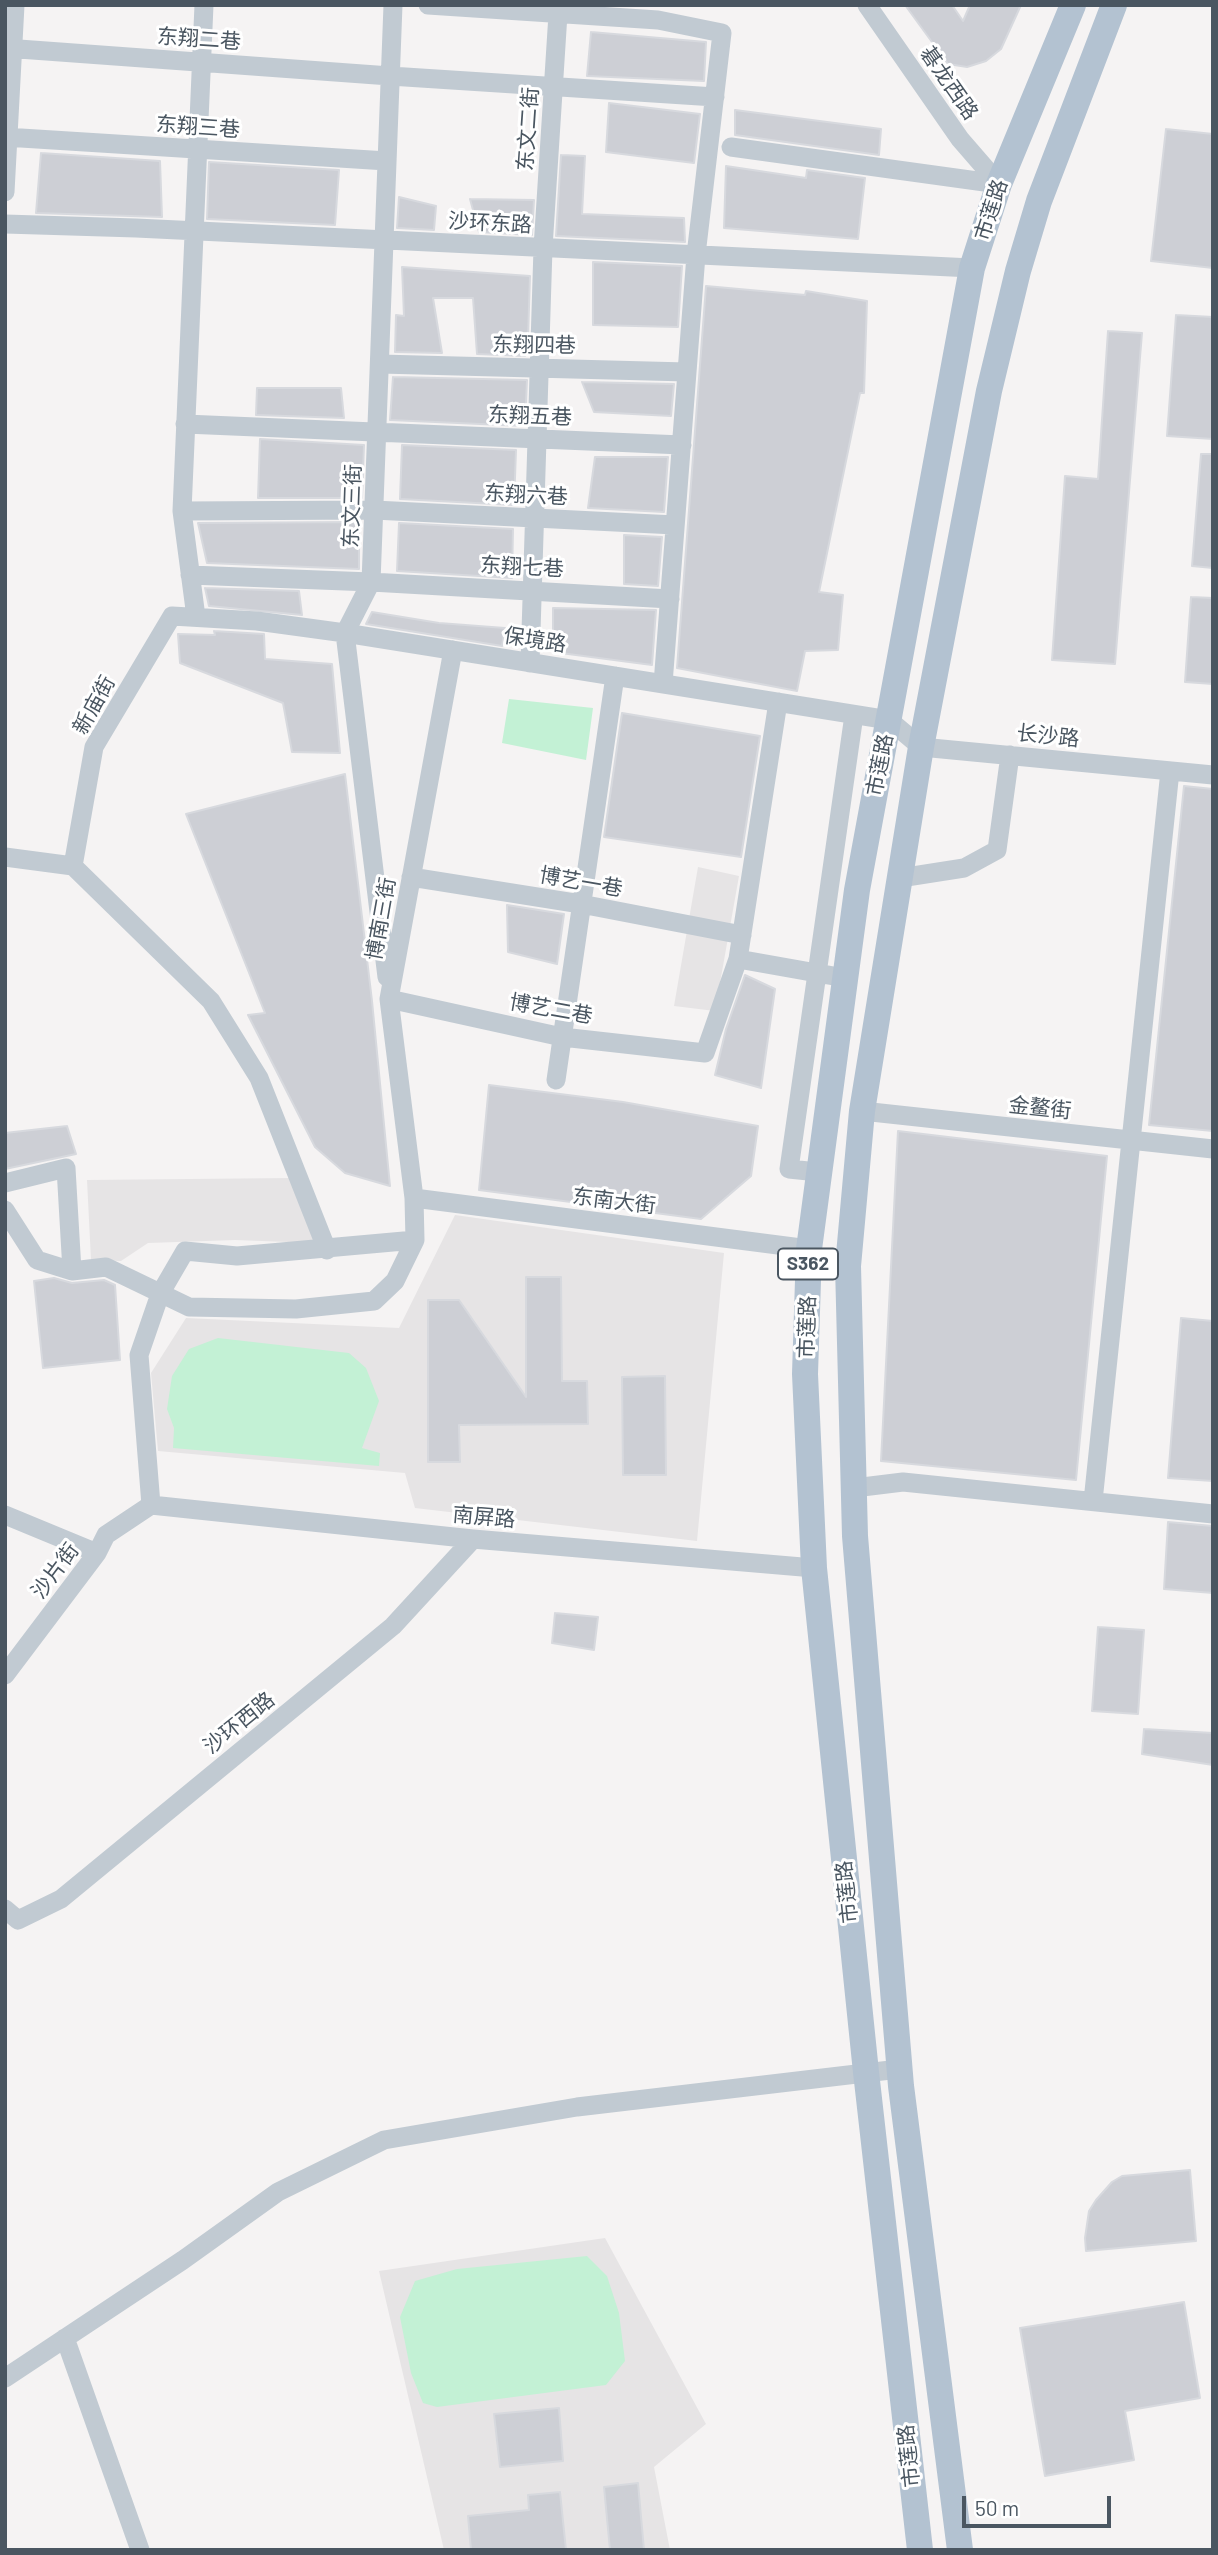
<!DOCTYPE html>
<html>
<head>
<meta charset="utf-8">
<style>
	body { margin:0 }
	#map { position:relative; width:1218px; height:2555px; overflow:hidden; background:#f5f3f3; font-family:Barlow,sans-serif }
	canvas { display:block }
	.frame { position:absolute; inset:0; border:7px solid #4a5661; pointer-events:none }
	.scale { position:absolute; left:962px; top:2496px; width:149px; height:32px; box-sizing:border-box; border:4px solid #4a5661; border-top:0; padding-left:9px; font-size:21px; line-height:24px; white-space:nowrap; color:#4a5661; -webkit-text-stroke:5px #fff; paint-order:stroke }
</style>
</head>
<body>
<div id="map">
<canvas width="1218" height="2555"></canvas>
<div class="frame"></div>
<div class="scale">50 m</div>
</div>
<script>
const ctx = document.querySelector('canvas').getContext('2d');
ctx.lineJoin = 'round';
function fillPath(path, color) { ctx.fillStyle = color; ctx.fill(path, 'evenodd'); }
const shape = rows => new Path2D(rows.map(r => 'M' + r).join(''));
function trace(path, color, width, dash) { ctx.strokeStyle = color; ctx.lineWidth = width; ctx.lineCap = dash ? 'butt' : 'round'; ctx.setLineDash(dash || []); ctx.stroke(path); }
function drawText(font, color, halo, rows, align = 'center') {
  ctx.font = font + ' Barlow,"Noto Sans SC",sans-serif'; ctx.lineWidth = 6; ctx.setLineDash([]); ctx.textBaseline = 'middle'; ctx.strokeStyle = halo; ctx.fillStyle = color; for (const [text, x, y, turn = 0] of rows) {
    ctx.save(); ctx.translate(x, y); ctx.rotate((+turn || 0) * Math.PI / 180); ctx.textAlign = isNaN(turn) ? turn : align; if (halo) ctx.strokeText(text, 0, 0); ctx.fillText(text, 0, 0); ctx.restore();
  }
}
const education = shape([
	[698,867,739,876,715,1011,674,1006],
	[292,1178,315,1243,235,1240,148,1243,121,1261,91,1260,87,1180],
	[455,1215,724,1253,697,1541,415,1508,405,1473,158,1451,151,1373,186,1318,399,1328],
	[605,2238,706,2424,654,2467,670,2550,444,2550,379,2271]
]);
const green = shape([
	[509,699,593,708,586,760,502,743],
	[218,1338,349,1353,366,1368,379,1401,362,1448,380,1453,379,1466,173,1448,174,1428,167,1409,172,1376,189,1349],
	[587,2256,607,2276,619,2313,625,2361,606,2385,437,2407,423,2403,411,2373,400,2317,415,2281,457,2269]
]);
const building = shape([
	[905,5,952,5,963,21,970,5,1021,5,1001,49,986,61,967,67,948,64,905,5],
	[591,32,706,42,704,81,587,76,591,32],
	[609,103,700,114,694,163,606,152,609,103],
	[735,110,881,129,879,155,735,135,735,110],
	[1166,129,1213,134,1213,268,1151,261,1166,129],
	[41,153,160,161,162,217,36,213,41,153],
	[561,155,585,156,582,214,684,218,685,242,556,236,561,155],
	[209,162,339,170,335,225,207,219,209,162],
	[726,166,806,178,807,170,865,178,858,239,724,228,726,166],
	[399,197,436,206,434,230,397,228,399,197],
	[470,199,534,200,532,235,479,232,470,199],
	[593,262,682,266,678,327,593,325,593,262],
	[402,267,530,276,528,338,525,356,477,354,473,298,433,298,442,353,395,352,396,315,404,316,402,267],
	[706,286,805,295,806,291,867,301,864,393,860,393,819,592,843,595,838,650,805,651,797,691,677,668,706,286],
	[1176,315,1213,317,1213,439,1167,436,1176,315],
	[1108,331,1142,333,1115,664,1052,660,1065,476,1098,479,1108,331],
	[393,377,527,380,525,426,390,420,393,377],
	[582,382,674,384,671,416,594,412,582,382],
	[257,388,341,388,344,418,256,415,257,388],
	[260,439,364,445,362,498,258,498,260,439],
	[402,445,516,450,514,505,400,499,402,445],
	[1201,454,1213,454,1213,568,1192,566,1201,454],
	[595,457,668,457,664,512,588,508,595,457],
	[359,522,359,569,207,563,198,523,359,522],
	[399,523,513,529,512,578,397,571,399,523],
	[624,535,662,537,658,586,624,584,624,535],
	[205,588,299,591,302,615,209,606,205,588],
	[1191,597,1213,598,1213,684,1185,682,1191,597],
	[553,608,656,610,652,665,553,652,553,608],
	[372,612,439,623,505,628,502,646,366,624,372,612],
	[214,631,264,634,265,659,332,664,340,753,292,752,283,703,180,663,178,634,215,635,214,631],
	[622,713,760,736,741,857,604,837,622,713],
	[345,774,372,1001,390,1186,345,1173,315,1147,248,1015,265,1013,186,814,345,774],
	[1184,786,1213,789,1213,1131,1149,1125,1184,786],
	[507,905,564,914,557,964,508,952,507,905],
	[745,975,775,989,761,1088,715,1075,726,1029,745,975],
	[489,1085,623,1102,758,1126,751,1176,701,1219,479,1190,489,1085],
	[67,1126,76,1154,5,1169,5,1133,67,1126],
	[898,1131,1107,1156,1076,1480,881,1461,898,1131],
	[526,1277,561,1277,562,1381,587,1381,588,1424,459,1425,460,1462,428,1462,428,1300,459,1300,526,1397,526,1277],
	[54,1278,72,1283,104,1280,115,1285,120,1360,43,1368,34,1281,54,1278],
	[1181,1318,1213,1321,1213,1481,1168,1478,1181,1318],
	[665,1376,666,1475,623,1475,622,1377,665,1376],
	[1168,1522,1213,1526,1213,1593,1164,1589,1168,1522],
	[555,1613,598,1617,594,1650,552,1643,555,1613],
	[1098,1627,1144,1630,1138,1714,1092,1711,1098,1627],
	[1144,1729,1213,1733,1213,1765,1142,1754,1144,1729],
	[1190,2170,1196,2241,1086,2251,1085,2238,1089,2211,1096,2200,1112,2182,1122,2176,1190,2170],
	[1184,2302,1200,2398,1125,2411,1134,2460,1045,2476,1020,2328,1184,2302],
	[559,2408,563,2461,500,2467,494,2414,559,2408],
	[638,2483,644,2550,610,2550,604,2487,638,2483],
	[560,2492,566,2550,471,2550,468,2516,529,2510,528,2495,560,2492]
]);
const minor = shape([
	[428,5,658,20,722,33,696,255,663,684],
	[867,5,960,139,999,184],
	[5,48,390,76,715,97],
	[5,137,387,161],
	[731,147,999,184],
	[5,192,15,5],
	[5,224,136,228,972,268],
	[380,364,687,372],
	[185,424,682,445],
	[182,511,374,510,675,525],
	[190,575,371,582,670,599],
	[196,617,182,511,204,5],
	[530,663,543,248,558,14],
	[5,857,73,866,211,1001,259,1078,327,1250],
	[73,866,94,747,172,616,257,621,345,633,889,720,921,747,1213,775],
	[411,877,581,904,742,935],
	[900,878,964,868,997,850,1010,755],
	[738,959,845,978],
	[387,977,345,633,371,582,393,5],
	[389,999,562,1037,705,1053],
	[705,1053,738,959,778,702],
	[556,1080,615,676],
	[862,1111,1213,1149],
	[818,1172,789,1169,854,715],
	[5,1183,66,1168,72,1271],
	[414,1198,809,1249],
	[5,1210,37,1260,72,1271,106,1267,189,1307,296,1309,374,1301,395,1281,415,1240,414,1198,389,999,453,650],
	[854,1488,903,1482,1213,1514],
	[1093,1501,1170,771],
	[151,1505,473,1539,814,1568],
	[151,1505,139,1355,160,1294,185,1251,237,1256,415,1240],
	[5,1515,97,1553],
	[5,1675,97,1553,106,1535,151,1505],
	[5,1909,18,1920,61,1899,393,1626,473,1539],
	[65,2338,140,2550],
	[5,2378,183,2260,278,2192,384,2140,577,2107,899,2069]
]);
const major = shape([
	[920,2550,866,2072,814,1568,805,1374,809,1249,857,890,972,268,999,184,1073,5],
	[960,2550,901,2086,855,1536,848,1266,862,1111,921,747,989,391,1018,271,1039,201,1114,5]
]);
const shields = [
	[808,1264,60]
];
const shieldNames = [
	["S362",808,1264]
];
const streetNames = [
	["东翔二巷",199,39,4],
	["碁龙西路",949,83,55],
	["东翔三巷",198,127,4],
	["东文二街",528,129,-86],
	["市莲路",991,210,-72],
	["沙环东路",490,223,3],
	["东翔四巷",534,345,1],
	["东翔五巷",530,416,2],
	["东翔六巷",526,495,3],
	["东文三街",352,506,-88],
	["东翔七巷",522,567,3],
	["保境路",535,640,9],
	["新庙街",94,705,-61],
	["长沙路",1048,736,6],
	["市莲路",880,765,-79],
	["博艺一巷",581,882,10],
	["博南三街",381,919,-80],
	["博艺二巷",551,1009,10],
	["金鳌街",1040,1108,6],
	["东南大街",614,1201,7],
	["市莲路",807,1327,-88],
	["南屏路",484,1517,5],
	["沙片街",55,1571,-53],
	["沙环西路",239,1723,-39],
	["市莲路",847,1892,-96],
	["市莲路",909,2456,-96]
];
fillPath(education, '#e6e4e5');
fillPath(green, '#c3f1d5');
fillPath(building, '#cdcfd5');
trace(building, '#d7d9de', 2);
trace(minor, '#c1cad2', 19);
trace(major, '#b3c2d1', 26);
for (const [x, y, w] of shields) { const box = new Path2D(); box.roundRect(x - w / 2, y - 15.5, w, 31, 5); ctx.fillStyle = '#fff'; ctx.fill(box); trace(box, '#4a5661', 2); }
drawText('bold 19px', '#4a5661', null, shieldNames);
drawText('21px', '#4a5661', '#fff', streetNames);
</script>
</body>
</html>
